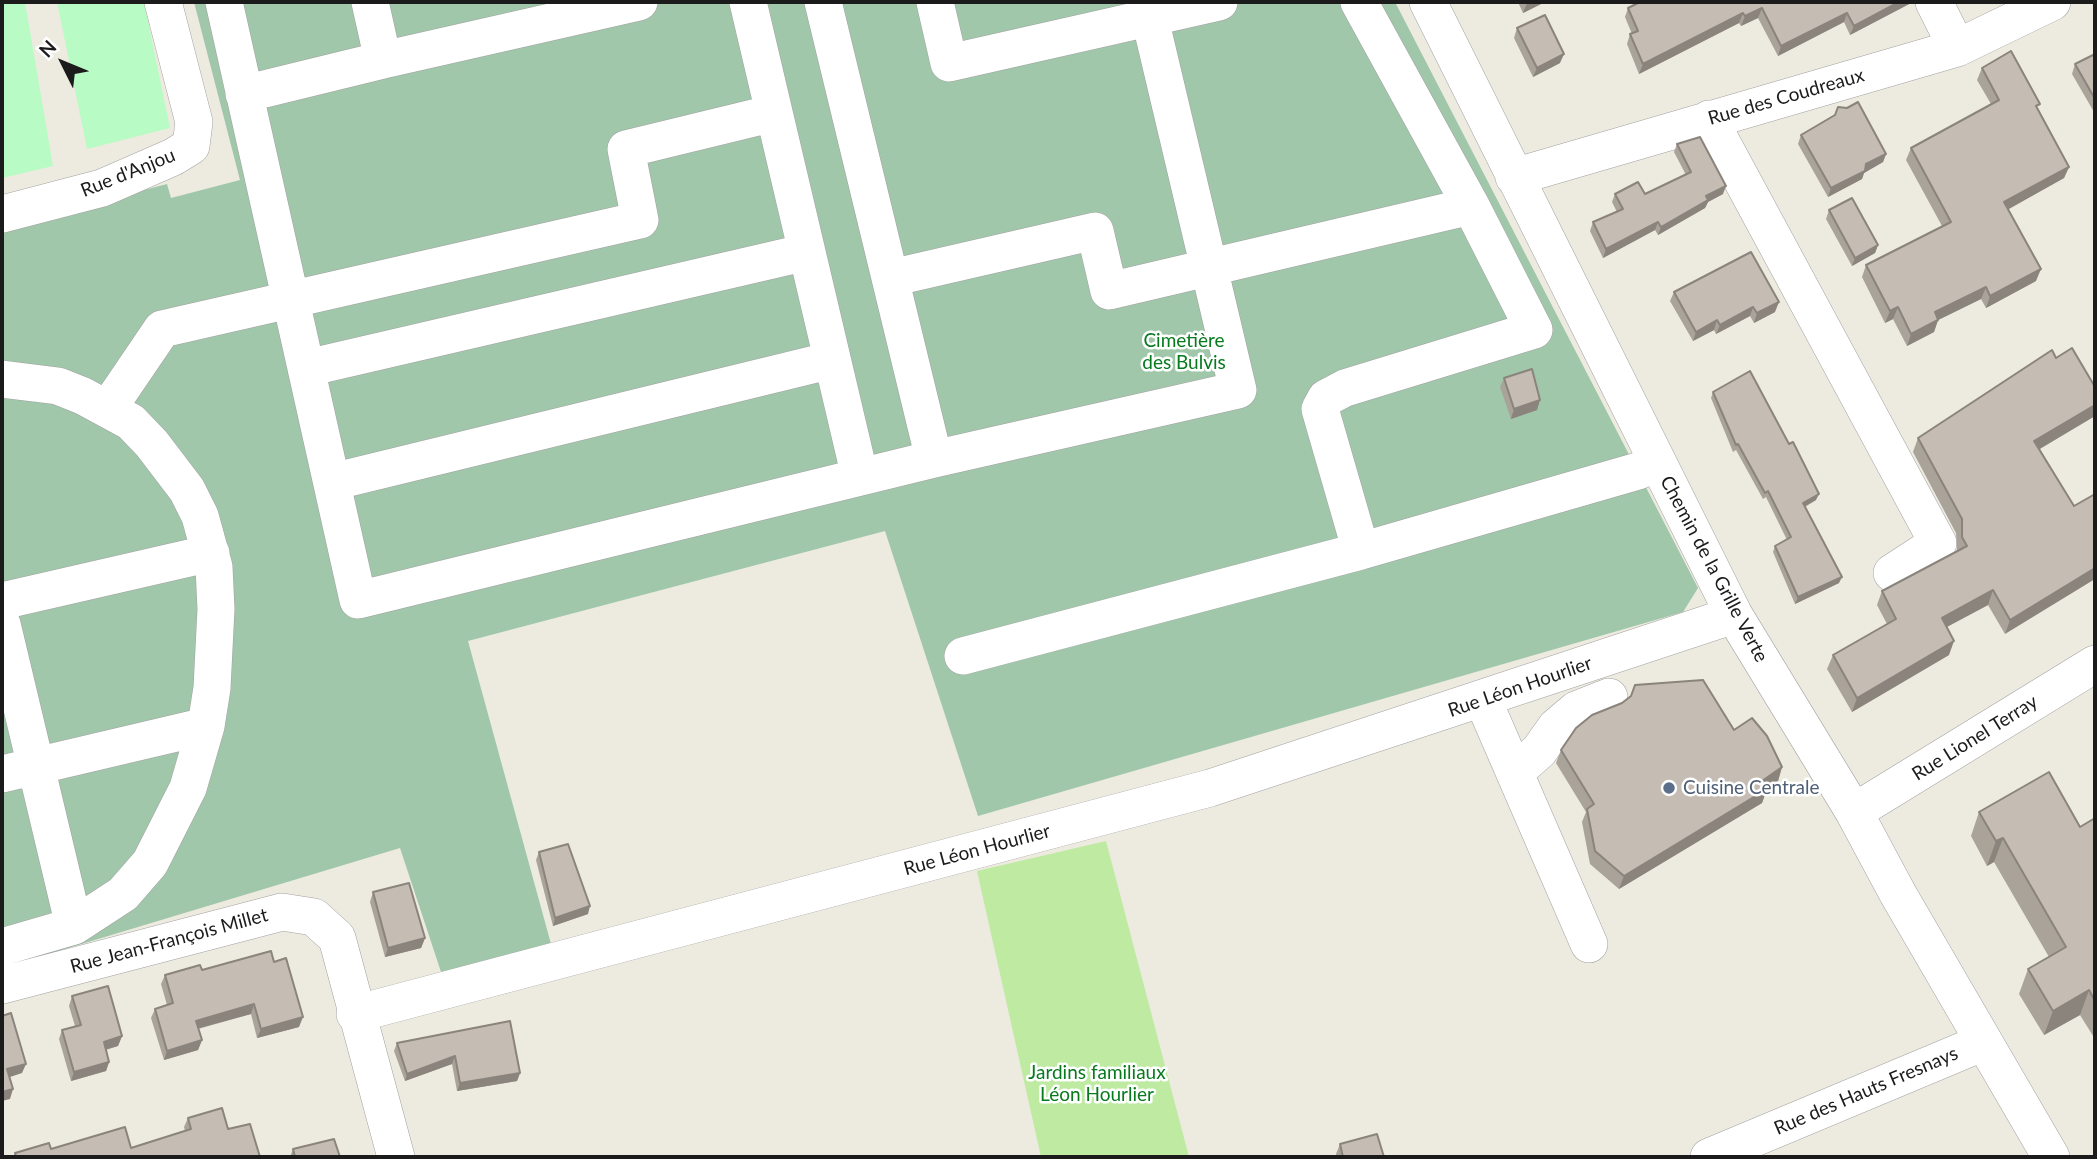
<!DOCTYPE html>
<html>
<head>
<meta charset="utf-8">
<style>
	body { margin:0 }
	#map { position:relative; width:2097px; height:1159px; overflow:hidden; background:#edeadf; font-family:Lato,sans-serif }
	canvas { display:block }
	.frame { position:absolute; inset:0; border:4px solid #1b1b1b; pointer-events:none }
	.north { position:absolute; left:28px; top:28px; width:70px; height:70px; -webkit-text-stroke:5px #fff; paint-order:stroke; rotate:313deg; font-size:19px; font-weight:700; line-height:28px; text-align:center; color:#1b1b1b }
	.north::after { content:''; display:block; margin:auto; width:24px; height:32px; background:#1b1b1b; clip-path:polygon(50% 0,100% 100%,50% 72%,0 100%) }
</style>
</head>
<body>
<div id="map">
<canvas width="2097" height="1159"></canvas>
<div class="frame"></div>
<div class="north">N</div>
</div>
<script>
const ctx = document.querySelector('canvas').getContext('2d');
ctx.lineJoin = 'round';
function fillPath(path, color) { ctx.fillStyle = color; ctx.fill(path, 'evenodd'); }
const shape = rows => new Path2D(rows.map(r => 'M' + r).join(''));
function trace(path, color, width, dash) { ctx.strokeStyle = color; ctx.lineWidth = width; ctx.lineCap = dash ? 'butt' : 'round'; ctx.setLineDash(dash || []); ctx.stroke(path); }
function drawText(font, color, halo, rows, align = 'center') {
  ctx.font = font + ' Lato,sans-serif'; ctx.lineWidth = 5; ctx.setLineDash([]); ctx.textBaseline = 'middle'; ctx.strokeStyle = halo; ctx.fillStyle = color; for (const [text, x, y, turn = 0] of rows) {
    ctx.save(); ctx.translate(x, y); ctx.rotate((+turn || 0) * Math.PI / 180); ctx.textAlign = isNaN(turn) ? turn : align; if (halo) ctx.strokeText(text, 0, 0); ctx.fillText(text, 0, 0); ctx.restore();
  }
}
const grass = shape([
	[1106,841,1189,1157,1041,1157,977,871]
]);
const cemetery = shape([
	[194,2,1395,2,1698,588,1683,612,978,816,885,531,468,641,551,944,442,975,400,848,2,968,2,227,167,184,171,198,240,180]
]);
const park = shape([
	[2,2,25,2,53,166,2,178],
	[57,2,144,2,170,128,87,149]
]);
const minor = shape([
	[224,2,358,600,934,459,1238,390,1146,2],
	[748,2,860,477],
	[823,2,934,459],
	[935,2,949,63,1219,2],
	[1359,2,1471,206,1534,330,1345,388,1326,398,1320,409,1361,551],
	[1428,2,1734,615,1854,812,1898,894,2051,1157],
	[1934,2,1957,48],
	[383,60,639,2],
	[244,94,383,60,370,2],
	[1709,119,1938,543,1892,573],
	[1514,177,1957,48,2052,2],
	[2,214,102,188,173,157,191,146,194,122,163,2],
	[891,278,1095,231,1109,291,1471,206],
	[307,368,807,252],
	[2,379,58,386,83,396,131,422,152,444,187,490,200,516,214,567,216,609,212,688,206,726,188,788,150,863,123,894,74,926,2,947],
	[109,407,162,329,640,220,626,149,774,113],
	[332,482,832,360],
	[2,601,211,553],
	[2,624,74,926],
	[963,656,1361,551,1638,471,1657,462],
	[1483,700,1589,944],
	[1515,772,1539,751,1556,727,1576,710,1609,697],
	[2,774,206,726],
	[1854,812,2095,664],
	[2,985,282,912,314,917,337,938,396,1157],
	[355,1014,1210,788,1734,615],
	[1709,1157,1984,1042]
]);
const wall = shape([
	[1518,2,1545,2,1523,13],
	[1913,2,1850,35,1844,22,1778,56,1758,18,1741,26,1739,23,1639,74,1627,44,1630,34,1632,34,1625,17,1628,8],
	[1517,28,1560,63,1533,77,1514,38],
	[2095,54,2095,112,2094,112,2072,74,2075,64],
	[1982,68,2038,110,2069,167,2064,178,2008,209,2036,281,1986,308,1981,299,1938,320,1934,332,1907,346,1893,319,1885,323,1862,277,1866,265,1942,226,1906,160,1911,148,1991,104,1977,80],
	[1801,135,1886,154,1883,162,1864,173,1862,179,1828,197,1798,144],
	[1677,144,1723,194,1708,202,1705,208,1658,235,1655,230,1603,258,1590,231,1593,222,1617,212,1612,202,1615,194,1645,194,1686,175,1674,152],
	[1829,210,1878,245,1875,253,1852,266,1826,219],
	[1674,292,1775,312,1754,323,1750,316,1716,334,1714,330,1693,341,1670,301],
	[2056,358,2095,387,2095,416,2040,449,2074,506,2005,634,1988,605,1947,627,1949,655,1852,712,1827,669,1833,655,1887,624,1877,605,1882,591,1957,551,1956,533,1913,452,1918,438],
	[1504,378,1537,410,1511,419,1500,387],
	[1713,392,1816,500,1805,507,1839,583,1795,604,1773,552,1775,546,1787,540,1766,497,1763,499,1736,450,1733,452,1711,398],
	[1734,730,1782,767,1778,781,1766,788,1767,789,1762,803,1619,889,1590,864,1582,822,1586,812,1556,763,1561,750],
	[1979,812,2080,827,2095,818,2095,1039,2080,1015,2044,1035,2019,994,2028,969,2049,957,1994,862,1987,866,1971,836],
	[539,852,588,914,553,926,536,860],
	[373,892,425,938,421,948,385,957,370,902],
	[274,962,299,1027,257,1038,251,1014,198,1029,202,1040,198,1050,164,1060,151,1018,155,1009,167,1005,161,984,165,975],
	[72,996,122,1036,118,1046,106,1050,109,1062,106,1071,71,1081,59,1039,62,1030,75,1026,69,1006],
	[397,1043,520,1073,517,1081,457,1091,452,1064,405,1081,394,1051],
	[188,1118,228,1129,260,1157,14,1157,15,1153,51,1149,131,1148,185,1131,184,1127],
	[1340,1144,1384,1157,1337,1157,1336,1154],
	[293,1149,340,1157,290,1157]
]);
const shadedWall = shape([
	[1529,2,1545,2,1523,13,1527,3],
	[1899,2,1913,2,1850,35,1854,26],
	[1762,8,1758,18,1741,26,1745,16],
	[1743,13,1739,23,1639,74,1643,64],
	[1847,13,1844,22,1778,56,1781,46],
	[1564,54,1560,63,1533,77,1537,68],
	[1886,154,1883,162,1864,173,1862,179,1828,197,1831,188,1866,164],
	[2069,167,2064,178,2000,214,2004,202],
	[1726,186,1723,194,1708,202,1705,208,1658,235,1661,227,1706,196],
	[1658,222,1655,230,1603,258,1606,249],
	[1878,245,1875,253,1852,266,1855,258],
	[2041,269,2036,281,1986,308,1990,296],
	[1986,287,1981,299,1930,324,1935,312],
	[1779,302,1775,312,1754,323,1757,313],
	[1753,307,1750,316,1716,334,1720,325],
	[1898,307,1893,319,1885,323,1890,311],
	[1717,320,1714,330,1693,341,1696,332],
	[1938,320,1934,332,1907,346,1911,334],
	[1540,400,1537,410,1511,419,1514,409],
	[2095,405,2095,416,2029,455,2034,441],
	[1819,494,1816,500,1800,509,1803,503],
	[2095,568,2095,579,2005,634,2010,620],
	[1842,577,1839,583,1795,604,1798,597],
	[1993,590,1988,605,1937,632,1942,618],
	[1954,641,1949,655,1852,712,1857,698],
	[1782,767,1778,781,1757,794,1762,781],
	[1767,789,1762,803,1619,889,1624,876],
	[2003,838,1994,862,1987,866,1996,841],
	[590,906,588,914,553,926,555,918],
	[425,938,421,948,385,957,388,948],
	[2089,990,2080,1015,2044,1035,2053,1011],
	[254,1004,251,1014,192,1030,196,1021],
	[303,1017,299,1027,257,1038,261,1029],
	[122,1036,118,1046,100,1051,104,1042],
	[202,1040,198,1050,164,1060,167,1051],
	[455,1056,452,1064,405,1081,407,1074],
	[109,1062,106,1071,71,1081,74,1072],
	[26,1064,22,1073,4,1079,7,1069],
	[520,1073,517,1081,457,1091,460,1083],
	[13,1089,10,1099,2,1101,2,1092]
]);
const building = shape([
	[1640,2,1899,2,1854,26,1847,13,1781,46,1762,8,1745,16,1743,13,1643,64,1630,34,1638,31,1628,8,1640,2],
	[1545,15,1564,54,1537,68,1517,28,1545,15],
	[2011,51,2040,104,2036,106,2069,167,2004,202,2041,269,1990,296,1986,287,1935,312,1938,320,1911,334,1898,307,1890,311,1866,265,1951,222,1911,148,1999,100,1982,68,2011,51],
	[2095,54,2095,99,2075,64,2095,54],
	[1858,102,1886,154,1866,164,1865,171,1831,188,1801,135,1835,115,1838,107,1847,108,1858,102],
	[1700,137,1726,186,1706,196,1708,200,1661,227,1658,222,1606,249,1593,222,1623,209,1615,194,1638,182,1645,194,1691,172,1677,144,1700,137],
	[1852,198,1878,245,1855,258,1829,210,1852,198],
	[1751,252,1779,302,1757,313,1753,307,1720,325,1717,320,1696,332,1674,292,1751,252],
	[2072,348,2095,387,2095,405,2034,441,2074,506,2095,494,2095,568,2010,620,1993,590,1942,618,1954,641,1857,698,1833,655,1896,619,1882,591,1967,546,1962,537,1962,519,1918,438,2052,350,2056,358,2072,348],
	[1532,369,1540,400,1514,409,1504,378,1532,369],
	[1750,371,1789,444,1793,442,1819,494,1803,503,1842,577,1798,597,1775,546,1791,537,1768,491,1765,493,1738,444,1736,445,1713,392,1750,371],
	[1703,680,1734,730,1752,718,1767,736,1782,767,1762,781,1767,789,1624,876,1595,851,1587,809,1594,804,1561,750,1576,728,1592,715,1622,703,1631,696,1635,685,1703,680],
	[2049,772,2080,827,2095,818,2095,1001,2089,990,2053,1011,2028,969,2066,947,2003,838,1996,841,1979,812,2049,772],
	[568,844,590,906,555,918,539,852,568,844],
	[409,883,425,938,388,948,373,892,409,883],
	[271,951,274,962,286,958,303,1017,261,1029,254,1004,196,1021,202,1040,167,1051,155,1009,173,1003,165,975,200,965,202,970,271,951],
	[108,986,122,1036,104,1042,109,1062,74,1072,62,1030,81,1025,72,996,108,986],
	[11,1013,26,1064,7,1069,13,1089,2,1092,2,1016,11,1013],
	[510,1021,520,1073,460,1083,455,1056,407,1074,397,1043,510,1021],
	[222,1108,228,1129,250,1124,260,1157,16,1157,15,1153,49,1143,51,1149,125,1127,131,1148,191,1129,188,1118,222,1108],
	[1377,1134,1384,1157,1343,1157,1340,1144,1377,1134],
	[334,1139,340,1157,295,1157,293,1149,334,1139]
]);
const markers = [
	[1669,788,7,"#5c6f8a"]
];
const streetNames = [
	["Rue des Coudreaux",1786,97,-16],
	["Rue d'Anjou",128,173,-22],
	["Chemin de la Grille Verte",1714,569,62],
	["Rue Léon Hourlier",1520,687,-19],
	["Rue Lionel Terray",1975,738,-32],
	["Rue Léon Hourlier",977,850,-15],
	["Rue Jean-François Millet",169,941,-15],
	["Rue des Hauts Fresnays",1866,1091,-23]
];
const parkNames = [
	["Cimetière",1184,341],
	["des Bulvis",1184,363],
	["Jardins familiaux",1097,1073],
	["Léon Hourlier",1097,1095]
];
const serviceNames = [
	["Cuisine Centrale",1683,788]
];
fillPath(grass, '#beeaa2');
fillPath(cemetery, '#a0c7aa');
fillPath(park, '#b9fbc5');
trace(minor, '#a2a2a2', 38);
trace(minor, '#fff', 37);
fillPath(wall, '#a9a39a');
fillPath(shadedWall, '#8a847d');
fillPath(building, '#c5bdb3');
trace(building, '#8a847d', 2);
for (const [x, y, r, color] of markers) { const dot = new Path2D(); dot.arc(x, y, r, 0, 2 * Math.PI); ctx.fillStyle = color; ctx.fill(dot); trace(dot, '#fff', 2.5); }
drawText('19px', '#1b1b1b', '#fff', streetNames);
drawText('19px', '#077a1e', '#fff', parkNames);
drawText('19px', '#4e5e75', '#fff', serviceNames, 'left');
</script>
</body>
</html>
